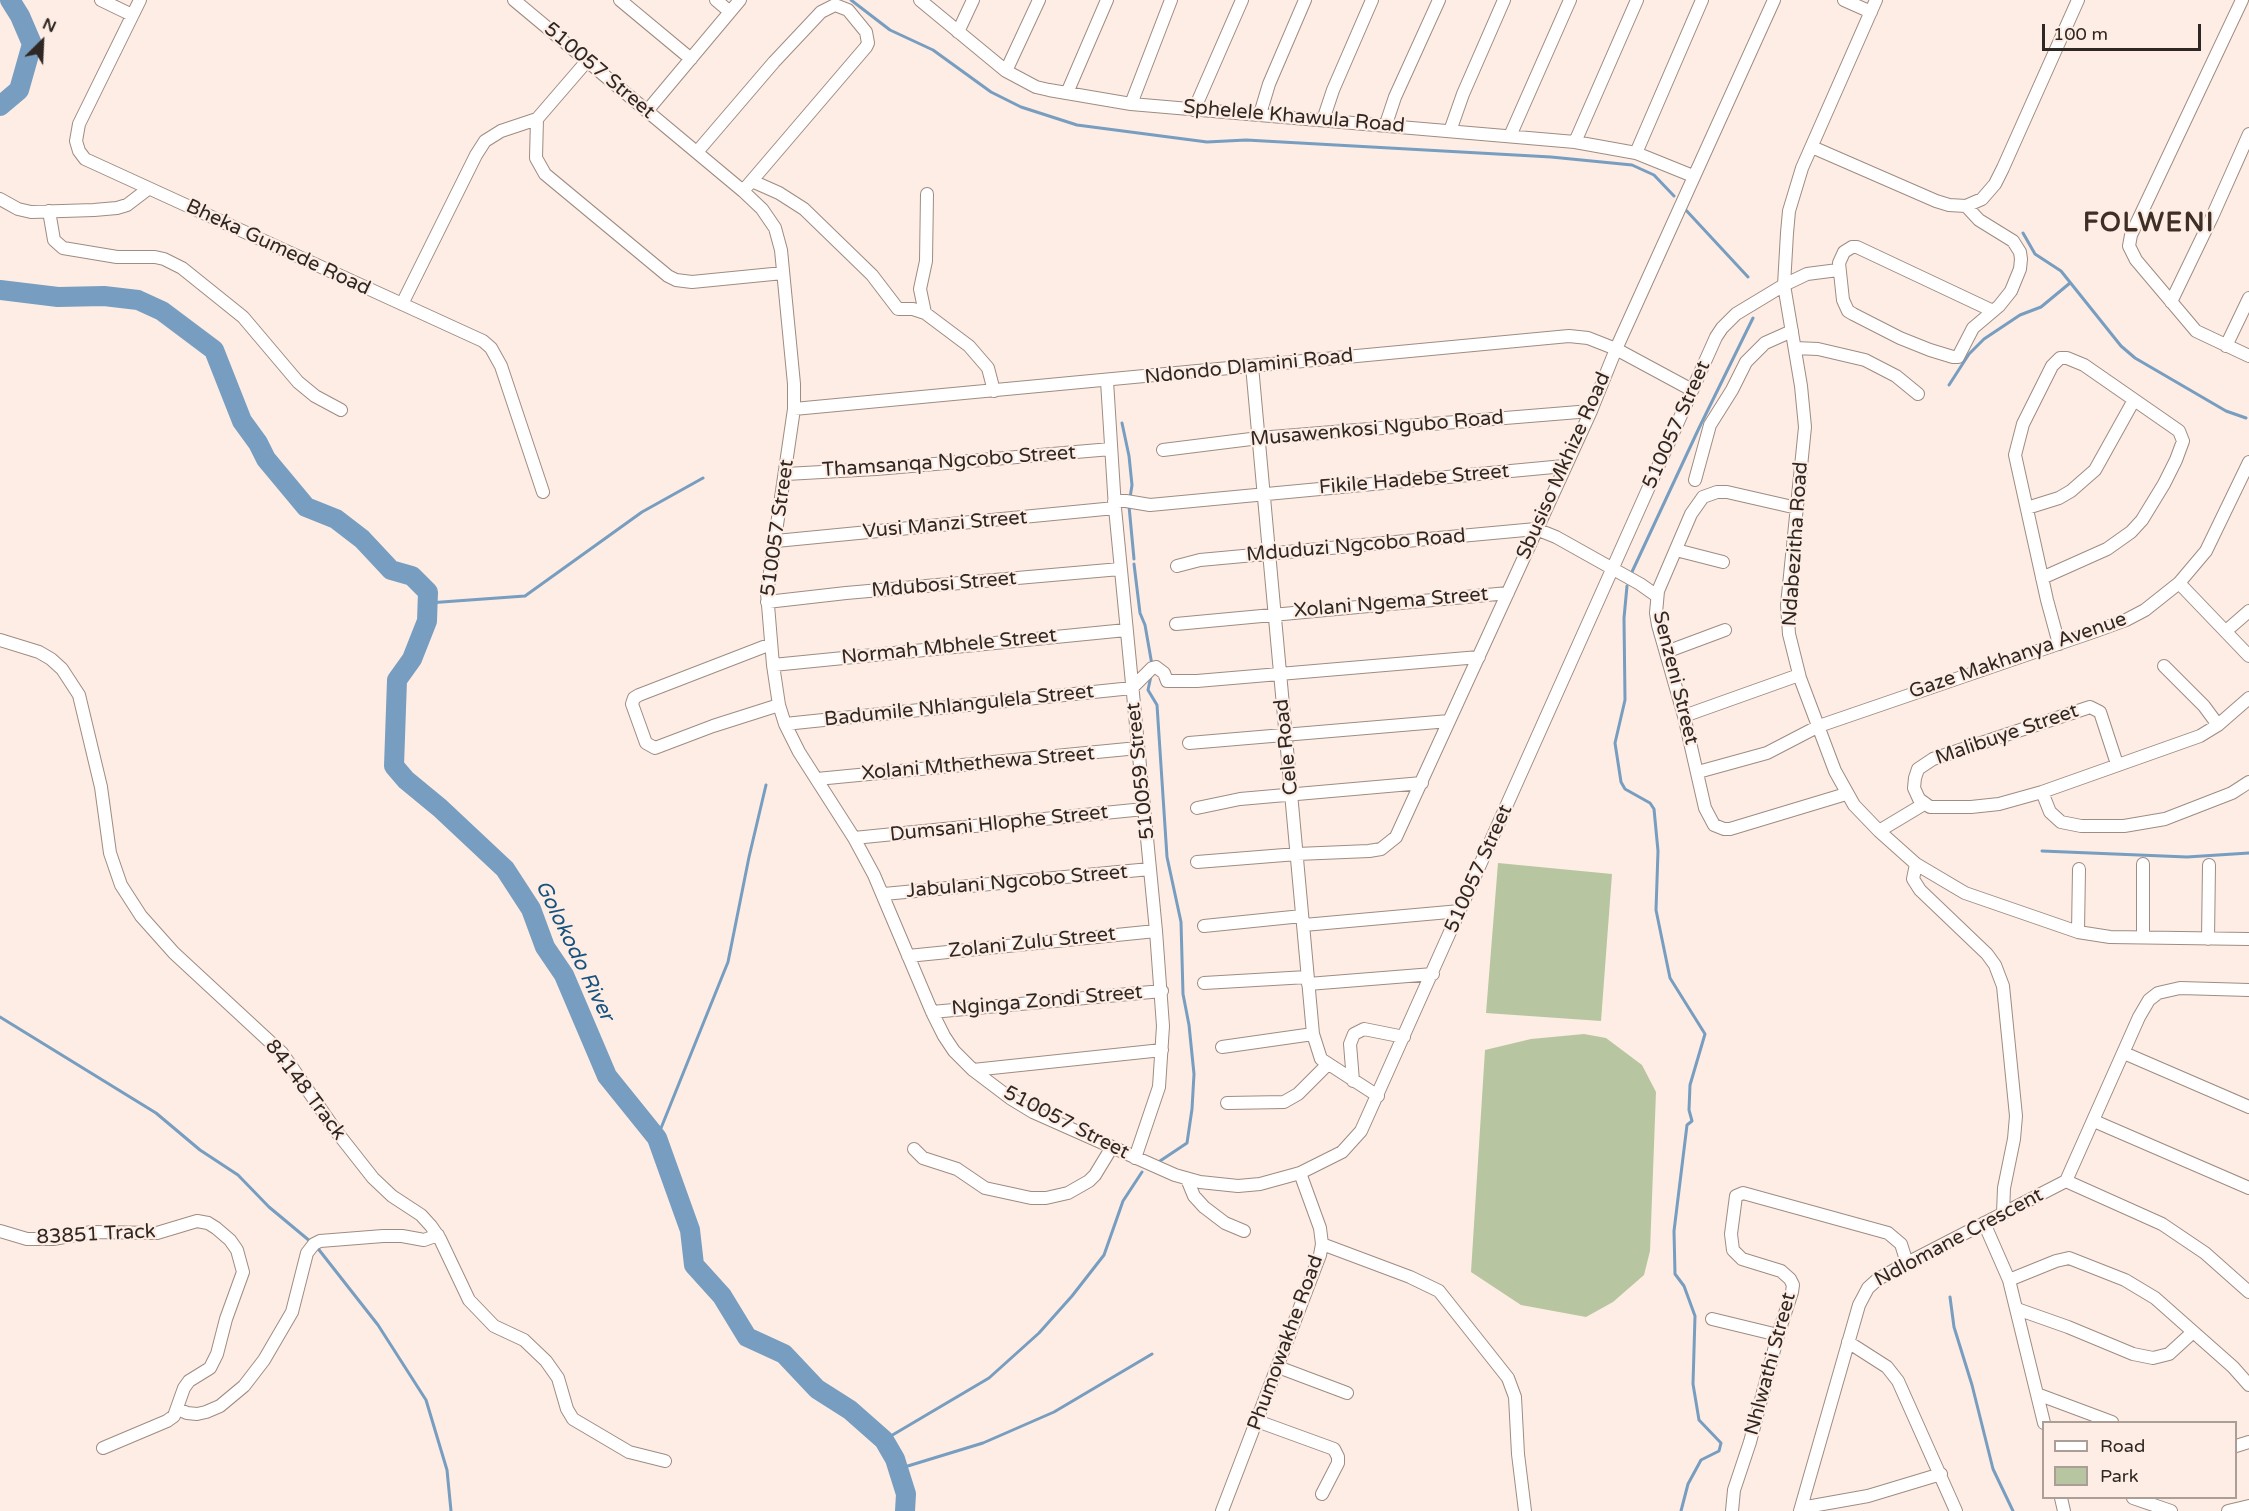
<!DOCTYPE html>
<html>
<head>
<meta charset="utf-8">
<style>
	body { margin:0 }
	#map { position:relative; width:2249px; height:1511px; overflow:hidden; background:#fdede4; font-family:"Varela Round",sans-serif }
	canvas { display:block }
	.legend { position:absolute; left:2042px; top:1421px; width:195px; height:78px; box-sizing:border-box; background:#fdede4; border:2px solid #ab9e97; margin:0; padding:8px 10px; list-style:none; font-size:18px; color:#2f2723 }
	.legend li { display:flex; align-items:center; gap:12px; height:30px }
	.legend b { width:30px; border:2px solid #ab9e97 }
	.north { position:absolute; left:12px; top:12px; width:60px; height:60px; -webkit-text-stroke:4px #fdede4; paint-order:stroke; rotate:24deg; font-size:16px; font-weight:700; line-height:24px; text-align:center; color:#2f2723 }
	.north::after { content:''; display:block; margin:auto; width:21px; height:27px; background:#2f2723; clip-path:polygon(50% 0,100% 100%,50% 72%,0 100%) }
	.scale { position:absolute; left:2042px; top:24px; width:159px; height:27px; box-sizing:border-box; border:3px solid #2f2723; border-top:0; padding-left:8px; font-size:18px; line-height:21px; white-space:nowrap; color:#2f2723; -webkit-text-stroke:4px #fdede4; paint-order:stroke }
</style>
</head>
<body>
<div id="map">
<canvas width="2249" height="1511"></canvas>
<ul class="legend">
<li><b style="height:8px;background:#fff"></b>Road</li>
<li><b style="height:16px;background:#b7c6a0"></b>Park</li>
</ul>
<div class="north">N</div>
<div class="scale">100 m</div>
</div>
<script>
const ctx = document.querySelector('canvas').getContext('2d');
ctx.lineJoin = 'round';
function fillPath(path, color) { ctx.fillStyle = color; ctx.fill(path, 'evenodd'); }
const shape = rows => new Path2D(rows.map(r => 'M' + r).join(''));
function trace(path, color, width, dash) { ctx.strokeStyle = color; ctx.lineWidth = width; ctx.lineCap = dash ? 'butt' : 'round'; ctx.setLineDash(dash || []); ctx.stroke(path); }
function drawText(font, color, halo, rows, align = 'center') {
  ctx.font = font + ' "Varela Round",sans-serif'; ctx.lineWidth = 4.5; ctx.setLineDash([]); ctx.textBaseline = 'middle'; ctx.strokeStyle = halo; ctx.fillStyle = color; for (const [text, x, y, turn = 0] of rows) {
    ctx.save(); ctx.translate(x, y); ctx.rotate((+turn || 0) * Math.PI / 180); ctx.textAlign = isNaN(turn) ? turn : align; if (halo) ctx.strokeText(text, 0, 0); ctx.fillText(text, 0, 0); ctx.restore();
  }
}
const green = shape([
	[1498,863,1612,874,1601,1021,1486,1013],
	[1584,1034,1606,1038,1642,1065,1656,1092,1650,1251,1644,1275,1613,1302,1586,1317,1521,1305,1471,1272,1485,1050,1531,1039]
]);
const stream = shape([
	[851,0,890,30,933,50,991,92,1021,107,1077,125,1207,142,1246,140,1551,157,1632,165,1654,175,1674,196],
	[1684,208,1748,277],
	[2023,233,2035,254,2061,271,2121,346,2135,358,2226,411,2246,418],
	[1949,385,1969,354,1984,339,2020,315,2041,307,2070,283],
	[1122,423,1129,456,1132,485,1130,498],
	[1129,506,1134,559],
	[1134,564,1140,613,1145,625,1152,665],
	[1631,574,1699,428,1753,318],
	[1627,586,1624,618,1625,700,1615,743,1621,782,1625,789,1650,803,1654,809,1658,851,1656,910,1670,978,1705,1034,1690,1085,1689,1110,1692,1121,1687,1125,1674,1231,1675,1274,1684,1286,1695,1316,1693,1384,1699,1420,1721,1443,1719,1451,1701,1460,1688,1484,1681,1511],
	[428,603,525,596,642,512,703,478],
	[1151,676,1148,690,1157,705,1167,857,1181,922,1183,994,1189,1025,1194,1074,1192,1109,1187,1143,1160,1161],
	[2042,851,2187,857,2249,853],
	[0,1017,156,1113,200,1150,238,1175,269,1207,311,1242],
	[657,1138,728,962,749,857,766,785],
	[316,1246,378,1325,426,1400,447,1470,451,1511],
	[1950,1297,1954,1327,1972,1385,1993,1469,2013,1511],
	[884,1440,989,1378,1039,1333,1072,1296,1104,1255,1123,1201,1142,1172],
	[898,1469,983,1443,1054,1412,1152,1354]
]);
const river = shape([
	[0,106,19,90,32,44,20,16,10,0],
	[0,290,58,297,104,296,138,300,162,311,214,350,242,421,258,443,266,459,306,507,336,519,362,539,391,570,412,576,428,592,427,621,412,659,397,680,394,766,406,780,440,808,505,869,531,909,545,947,564,975,607,1076,657,1138,690,1230,694,1265,722,1296,747,1337,784,1354,817,1389,850,1410,884,1440,895,1459,906,1494,905,1511]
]);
const minor = shape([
	[101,0,132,15],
	[140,0,79,124,76,141,79,151,85,159,483,341,491,348,501,366,543,492],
	[514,0,743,191,762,209,775,228,781,250,794,384,794,409,767,593,773,665,779,705,785,724,799,752,854,838,874,875,932,1012,944,1036,954,1051,973,1070,1010,1098,1033,1112,1175,1175,1200,1182,1238,1186,1260,1184,1300,1173,1342,1152,1361,1131,1716,337,1722,328,1736,314,1784,285,1807,274,1838,270],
	[620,0,691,59],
	[716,0,730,12],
	[920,0,1006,71,1036,87,1049,90,1131,104,1575,142,1636,153,1693,176],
	[1844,0,1871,12],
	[1876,0,1802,168,1789,211,1787,233,1784,285,1801,386,1805,427,1787,605,1789,634,1800,678,1835,771,1854,805,1879,831,1916,864,1965,893,2078,932,2110,937,2249,939],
	[2242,0,2131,235,2129,246,2136,260,2196,331,2249,356],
	[958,32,973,0],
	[1006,71,1039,0],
	[1067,93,1107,0],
	[1131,104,1171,0],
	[1194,110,1242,0],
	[647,111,740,0],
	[1260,114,1269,84,1305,0],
	[537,119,536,158,545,174,668,276,676,280,692,282,783,273],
	[1323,120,1333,90,1372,0],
	[1386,124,1395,97,1439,0],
	[1450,131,1463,94,1504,0],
	[1510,136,1570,0],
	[1575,142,1637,0],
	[1812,147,1936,201,1949,205,1966,206,1982,199,1995,184,2003,168,2078,0],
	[697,152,774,62,821,12,835,5,848,10,866,32,868,43,866,47,743,191],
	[1636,153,1702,0],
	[752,181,779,193,804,209,872,275,898,309,913,309,925,313,969,346,988,368,994,391],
	[0,199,18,209,31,212,94,210,117,208,127,205,148,189],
	[1966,206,1979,220,2013,241,2020,252,2021,259,2020,269,2011,291,1999,306,1973,328,1958,357,1953,357,1930,350,1900,338,1853,314,1848,311,1843,300,1839,263,1844,252,1852,247,1857,247,1993,311],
	[49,211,54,240,63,248,117,257,155,257,164,259,182,268,243,317,298,382,315,396,341,410],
	[2171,302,2212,217,2249,134],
	[402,304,476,155,485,141,501,131,537,119,587,61],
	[925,313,920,289,926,261,927,194],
	[2226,346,2249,298],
	[1795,348,1818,349,1865,360,1896,376,1918,394],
	[1252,366,1313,1034,1321,1059,1378,1096],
	[1107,381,1115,508,1156,931,1163,1026,1159,1087,1135,1158],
	[794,409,1569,336,1588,338,1616,349,1692,390],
	[1163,450,1259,438,1591,411],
	[786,474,876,469,1111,449],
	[1695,480,1710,425,1732,390,1746,362,1765,343,1792,331],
	[1114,501,1126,501,1150,505,1564,466],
	[1797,508,1727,492,1717,492,1703,497,1691,514,1658,591,1656,613,1658,625,1684,716,1705,808,1714,825,1724,829,1730,829,1846,794],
	[2027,508,2059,498,2071,491,2095,470,2134,400],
	[776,541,1115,508],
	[1676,550,1723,562],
	[1177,566,1200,560,1536,529,1556,537,1640,584,1657,596],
	[2042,578,2107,549,2131,532,2142,520,2164,484,2176,460,2183,441,2179,431,2169,424,2084,365,2067,358,2060,358,2052,366,2023,424,2015,455,2047,600,2059,644],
	[2179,583,2249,656],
	[767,602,846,593,1120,569],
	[1176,624,1508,593],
	[2226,631,2249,611],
	[0,640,39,652,51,659,62,669,79,695,101,787,110,853,121,885,141,916,174,953,282,1053,336,1131,373,1178,392,1196,421,1215,431,1226,440,1239,469,1300,494,1326,524,1340,546,1361,558,1378,567,1409,573,1419,629,1452,665,1461],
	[771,644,639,695,634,698,632,704,646,743,655,748,713,726,779,705],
	[1666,652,1725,630],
	[773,665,1126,630],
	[2164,666,2204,706,2218,725],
	[1684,716,1799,675],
	[785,724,1132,688,1152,668,1156,667,1164,673,1167,681,1197,681,1479,657],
	[1189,743,1449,721],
	[2117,764,2100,712,2090,707,1933,759,1918,769,1915,778,1914,788,1919,799,1930,807,1971,807,1999,804,2042,792,2200,736,2218,725,2249,698],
	[1698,772,1767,753,1819,726,2096,631,2126,620,2145,610,2179,583,2206,551,2249,462],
	[817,779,1138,748],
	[2042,792,2050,812,2061,822,2081,826,2124,826,2165,819,2232,793,2249,782],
	[1197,808,1240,799,1422,783],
	[1879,831,1924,804],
	[854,838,1144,809],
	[1197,862,1297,854,1369,851,1381,849,1396,837,1591,411,1616,349,1774,0],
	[1916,864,1913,879,1920,890,1987,954,1995,965,2003,986,2016,1116,2014,1139,2004,1188,2003,1213],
	[2143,864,2143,937],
	[884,894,1150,869],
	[1304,925,1460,911],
	[1204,926,1302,916],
	[2078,932,2079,869],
	[2208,939,2209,865],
	[908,956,1156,931],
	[1204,983,1307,977],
	[1308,984,1433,974],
	[932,1012,1162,991],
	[1222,1047,1313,1034],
	[2124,1053,2249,1107],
	[973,1070,1162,1050],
	[1353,1081,1350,1044,1354,1034,1364,1029,1404,1037],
	[1227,1103,1284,1102,1298,1094,1327,1065],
	[2094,1121,2249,1188],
	[914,1149,923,1158,957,1169,985,1188,1031,1198,1046,1198,1068,1193,1089,1181,1095,1175,1112,1147],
	[1187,1179,1194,1196,1204,1207,1225,1223,1244,1231],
	[2066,1181,2139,1017,2149,1000,2158,993,2180,988,2249,990],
	[2066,1181,2162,1224,2205,1253,2249,1292],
	[1984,1223,2009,1280,2044,1423],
	[0,1231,27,1239,53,1239,92,1232,157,1233,197,1221,208,1223,216,1228,230,1240,237,1250,243,1272,226,1319,217,1354,210,1368,189,1381,184,1388,174,1416,167,1421,103,1448],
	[1322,1244,1410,1277,1439,1291,1508,1378,1515,1397,1518,1454,1525,1511],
	[2009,1280,2056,1261,2069,1258,2125,1280,2155,1298,2233,1367,2249,1385],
	[2017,1309,2068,1327,2133,1354,2153,1358,2169,1354,2193,1332],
	[1712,1319,1778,1335],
	[1848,1342,1887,1367,1898,1381,1956,1511],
	[1278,1367,1347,1393],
	[2037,1394,2112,1422],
	[178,1409,187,1413,197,1414,206,1412,220,1406,244,1386,264,1360,292,1312,307,1253,314,1244,320,1241,383,1236,402,1236,424,1240,438,1235],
	[1257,1421,1334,1449,1338,1457,1338,1463,1322,1494],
	[2236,1446,2249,1442],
	[2061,1498,2064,1511],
	[2133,1498,2171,1511],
	[1801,1508,1868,1496,1941,1474],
	[1222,1511,1320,1255,1322,1244,1320,1228,1300,1173],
	[1732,1511,1734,1490,1750,1442,1778,1335,1792,1292,1793,1285,1790,1279,1781,1271,1742,1259,1733,1250,1731,1234,1736,1196,1743,1193,1888,1233,1901,1244,1907,1263],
	[1800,1511,1859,1305,1868,1288,1878,1279,1907,1263,2066,1181],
	[2228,1511,2249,1506]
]);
const streetNames = [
	["510057 Street",599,71,40],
	["Sphelele Khawula Road",1294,117,5],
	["Bheka Gumede Road",278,248,25],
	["Ndondo Dlamini Road",1249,367,-6],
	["510057 Street",1677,425,-66],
	["Musawenkosi Ngubo Road",1377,429,-5],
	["Thamsanqa Ngcobo Street",949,462,-4],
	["Sbusiso Mkhize Road",1564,466,-66],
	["Fikile Hadebe Street",1414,480,-5],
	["Vusi Manzi Street",945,525,-5],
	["510057 Street",778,528,-82],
	["Ndabezitha Road",1796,544,-86],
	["Mduduzi Ngcobo Road",1356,546,-5],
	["Mdubosi Street",944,585,-5],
	["Xolani Ngema Street",1391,603,-5],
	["Normah Mbhele Street",949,647,-6],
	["Gaze Makhanya Avenue",2018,656,-19],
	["Senzeni Street",1675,678,76],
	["Badumile Nhlangulela Street",959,706,-6],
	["Malibuye Street",2007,735,-19],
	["Cele Road",1287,747,-96],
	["Xolani Mthethewa Street",978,764,-5],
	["510059 Street",1141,771,-96],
	["Dumsani Hlophe Street",999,824,-6],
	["510057 Street",1479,869,-66],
	["Jabulani Ngcobo Street",1017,882,-5],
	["Zolani Zulu Street",1032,943,-6],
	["Nginga Zondi Street",1047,1001,-5],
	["84148 Track",305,1090,53],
	["510057 Street",1066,1123,27],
	["83851 Track",96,1235,-3],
	["Ndlomane Crescent",1959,1238,-28],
	["Phumowakhe Road",1286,1343,-70],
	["Nhlwathi Street",1771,1364,-75]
];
const waterNames = [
	["Golokodo River",574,951,64]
];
const districtNames = [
	["FOLWENI",2149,224]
];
fillPath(green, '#b7c6a0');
trace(stream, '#779dc0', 3);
trace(river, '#779dc0', 20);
trace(minor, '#9f8c82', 14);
trace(minor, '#fff', 12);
drawText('20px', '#2f2723', '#fdede4', streetNames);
drawText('italic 21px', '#165380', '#fdede4', waterNames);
ctx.letterSpacing = '1.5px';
drawText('bold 26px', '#3e2f26', '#fdede4', districtNames);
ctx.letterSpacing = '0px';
</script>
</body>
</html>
